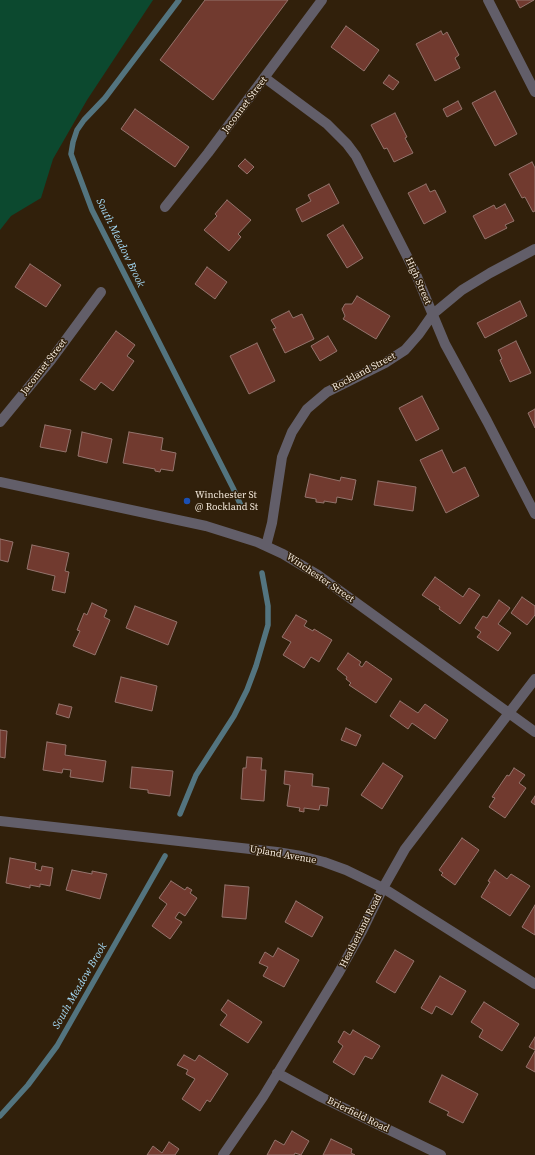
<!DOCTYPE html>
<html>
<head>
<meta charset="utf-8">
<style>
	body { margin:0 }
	canvas { display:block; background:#31200b }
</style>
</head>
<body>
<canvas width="535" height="1155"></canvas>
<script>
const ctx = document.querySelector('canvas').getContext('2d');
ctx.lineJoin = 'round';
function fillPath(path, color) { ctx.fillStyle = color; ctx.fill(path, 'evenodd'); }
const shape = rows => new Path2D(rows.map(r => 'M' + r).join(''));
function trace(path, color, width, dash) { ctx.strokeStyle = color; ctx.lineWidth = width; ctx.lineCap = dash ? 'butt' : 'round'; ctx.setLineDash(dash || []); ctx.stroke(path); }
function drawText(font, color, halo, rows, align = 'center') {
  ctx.font = font + ' "Source Serif 4",serif'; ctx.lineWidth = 3; ctx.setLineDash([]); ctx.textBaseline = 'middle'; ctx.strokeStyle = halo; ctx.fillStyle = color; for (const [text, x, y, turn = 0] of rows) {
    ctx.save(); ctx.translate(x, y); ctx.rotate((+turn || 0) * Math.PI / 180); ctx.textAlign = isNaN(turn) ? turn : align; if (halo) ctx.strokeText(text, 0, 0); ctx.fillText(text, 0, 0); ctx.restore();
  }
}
const green = shape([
	[0,0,153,0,87,100,53,159,41,198,11,216,0,230]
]);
const stream = shape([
	[179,0,105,98,84,120,77,130,73,142,71,154,92,210,233,488,242,508],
	[180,814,196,775,234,716,247,690,256,666,268,625,268,606,262,573],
	[0,1116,28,1085,57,1046,165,856]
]);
const building = shape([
	[205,0,288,0,213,100,160,60,205,0],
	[516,0,534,0,520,8,516,0],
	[346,26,379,50,364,71,331,47,346,26],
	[441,31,443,35,447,32,459,55,455,58,460,68,435,81,416,44,441,31],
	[389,75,399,82,393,90,383,83,389,75],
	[495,91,517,134,495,146,472,103,495,91],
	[458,101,462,109,447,117,443,109,458,101],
	[135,109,189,147,175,167,121,129,135,109],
	[395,113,407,137,405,138,413,153,394,162,387,148,384,149,371,125,395,113],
	[245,159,254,167,247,174,238,166,245,159],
	[532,162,535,168,535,211,533,212,525,197,522,198,509,174,532,162],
	[329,184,339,203,302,222,296,209,311,201,308,195,329,184],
	[426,184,430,192,435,190,446,212,424,224,408,193,426,184],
	[227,200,251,220,238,234,241,237,229,251,204,230,217,216,215,214,227,200],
	[505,204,514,221,505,225,507,228,485,239,473,216,494,205,496,209,505,204],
	[343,225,363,258,347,268,327,235,343,225],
	[30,264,61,285,46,307,15,287,30,264],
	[207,267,227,282,215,299,195,284,207,267],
	[357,296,390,316,376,339,343,319,345,316,342,309,345,304,352,304,357,296],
	[520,301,527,316,485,338,477,323,520,301],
	[289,311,293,318,302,314,314,339,285,353,273,329,276,328,271,320,289,311],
	[116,331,135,345,127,356,134,361,113,391,101,382,95,390,80,380,116,331],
	[328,336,337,351,320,361,311,346,328,336],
	[516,341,531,373,510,382,500,360,502,359,498,350,516,341],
	[257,343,275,381,249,394,230,356,257,343],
	[422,396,439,429,416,441,399,408,422,396],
	[535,409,535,428,528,413,535,409],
	[45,425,71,430,66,452,40,447,45,425],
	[82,432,112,439,107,463,78,456,82,432],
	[129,432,163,438,161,450,176,453,173,471,161,469,160,472,155,471,155,469,123,463,129,432],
	[442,450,453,473,465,467,479,496,446,513,420,460,442,450],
	[310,474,340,481,341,477,356,480,352,500,337,497,336,503,324,501,324,503,316,502,316,499,305,497,310,474],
	[378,481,416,487,413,511,374,505,378,481],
	[0,539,13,542,8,562,0,560,0,539],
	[32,545,69,553,65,571,69,572,65,593,52,590,55,576,27,569,32,545],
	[435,577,463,597,469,588,480,595,460,624,439,609,440,607,422,595,435,577],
	[522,597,535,606,535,615,527,625,511,613,522,597],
	[499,600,510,608,498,624,511,633,498,651,477,637,481,632,475,628,483,616,487,618,499,600],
	[92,603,107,610,104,617,110,620,95,655,73,646,80,631,77,630,84,613,87,615,92,603],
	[135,606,177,622,168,645,126,628,135,606],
	[296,615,307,621,304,626,313,631,314,629,332,640,319,662,311,657,304,668,283,655,291,642,282,637,296,615],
	[348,653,361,662,359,665,362,667,366,661,392,679,376,703,349,685,351,683,346,679,347,677,337,669,348,653],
	[121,677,157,686,152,711,115,702,121,677],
	[400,701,418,713,425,704,448,720,435,739,412,723,408,729,390,716,400,701],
	[59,704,72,707,69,718,56,714,59,704],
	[346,728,361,735,356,746,341,740,346,728],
	[0,730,7,731,5,758,0,757,0,730],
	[47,742,66,745,65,755,106,761,103,782,70,777,71,770,63,769,62,773,43,770,47,742],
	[247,757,262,758,261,770,266,770,264,801,241,799,243,768,246,768,247,757],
	[383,763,403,776,382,809,361,795,383,763],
	[132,767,173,771,170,796,148,793,148,790,130,788,132,767],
	[514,768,525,775,519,783,526,788,505,818,489,807,495,798,492,797,507,775,509,776,514,768],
	[285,771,313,774,312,786,329,788,327,806,320,805,319,810,304,808,304,812,299,811,300,808,287,806,290,785,284,784,285,771],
	[535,796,535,805,531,802,535,796],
	[462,838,479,850,455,885,441,875,443,873,439,870,462,838],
	[10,858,36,863,35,869,41,871,42,866,53,868,50,886,40,884,40,887,30,885,30,888,6,883,10,858],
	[72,870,92,874,92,871,107,874,100,899,66,890,72,870],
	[495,870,507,879,511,874,530,886,510,916,481,897,490,882,488,881,495,870],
	[171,881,185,890,187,887,192,890,190,893,197,898,185,916,179,912,175,918,182,922,170,939,152,926,167,904,159,898,171,881],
	[225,885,249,887,246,919,222,917,225,885],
	[296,901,323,917,312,937,285,922,296,901],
	[535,905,535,935,522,927,535,905],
	[278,948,299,960,284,987,263,976,268,967,259,963,265,952,273,957,278,948],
	[395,950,414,961,395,993,376,982,395,950],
	[440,976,466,991,452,1015,436,1006,432,1014,421,1008,440,976],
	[228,1000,262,1022,248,1043,220,1025,227,1015,221,1010,228,1000],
	[484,1002,519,1024,502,1051,479,1037,483,1030,471,1022,484,1002],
	[353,1030,380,1046,372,1059,365,1056,354,1075,333,1062,343,1046,338,1042,344,1031,350,1035,353,1030],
	[535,1037,535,1050,529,1047,535,1037],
	[535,1051,535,1072,526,1067,535,1051],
	[184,1055,195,1061,199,1055,228,1074,210,1102,207,1100,200,1111,182,1099,195,1079,186,1074,188,1070,177,1065,184,1055],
	[442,1075,478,1094,463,1123,447,1115,449,1112,429,1102,442,1075],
	[292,1131,309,1141,301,1155,295,1153,294,1155,267,1155,275,1140,284,1145,292,1131],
	[331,1139,352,1149,351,1153,355,1155,323,1155,331,1139],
	[169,1142,179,1149,175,1155,147,1155,153,1146,162,1153,169,1142]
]);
const minor = shape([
	[488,0,535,92],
	[265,78,327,124,347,144,356,156,415,272,445,344,487,421,535,514],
	[165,207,208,153,322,0],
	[0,422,51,360,101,292],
	[0,482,206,526,257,542,283,554,318,575,535,732],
	[266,546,272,523,282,457,292,432,307,409,327,392,385,363,405,350,419,334,433,314,462,290,490,273,535,249],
	[0,821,277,852,301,856,324,862,346,870,383,888,535,984],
	[277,1073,321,1097,441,1155],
	[223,1155,263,1097,338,974,362,931,383,888,405,849,535,679]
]);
const markers = [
	[187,501,4,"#1a4fb4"]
];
const streetNames = [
	["Jaconnet Street",245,105,-53],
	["High Street",418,281,66],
	["Jaconnet Street",44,367,-52],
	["Rockland Street",364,372,-28],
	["Winchester Street",320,578,34],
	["Upland Avenue",283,855,10],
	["Heatherland Road",361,931,-63],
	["Brierfield Road",358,1115,26]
];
const poiNames = [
	["Winchester St",195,495],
	["@ Rockland St",195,507]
];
const waterNames = [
	["South Meadow Brook",120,243,64],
	["South Meadow Brook",80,986,-60]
];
fillPath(green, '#0c492f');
trace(stream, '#53747f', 5.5);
fillPath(building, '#713a2f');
trace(building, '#93736c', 1);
trace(minor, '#625e69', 10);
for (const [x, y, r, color] of markers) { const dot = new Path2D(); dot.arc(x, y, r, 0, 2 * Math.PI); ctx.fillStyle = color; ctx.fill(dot); trace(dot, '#31200b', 1.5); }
drawText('10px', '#f3e8db', '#31200b', streetNames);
drawText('10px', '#f3e8db', '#31200b', poiNames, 'left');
drawText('italic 11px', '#a4d8f4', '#31200b', waterNames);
</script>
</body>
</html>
